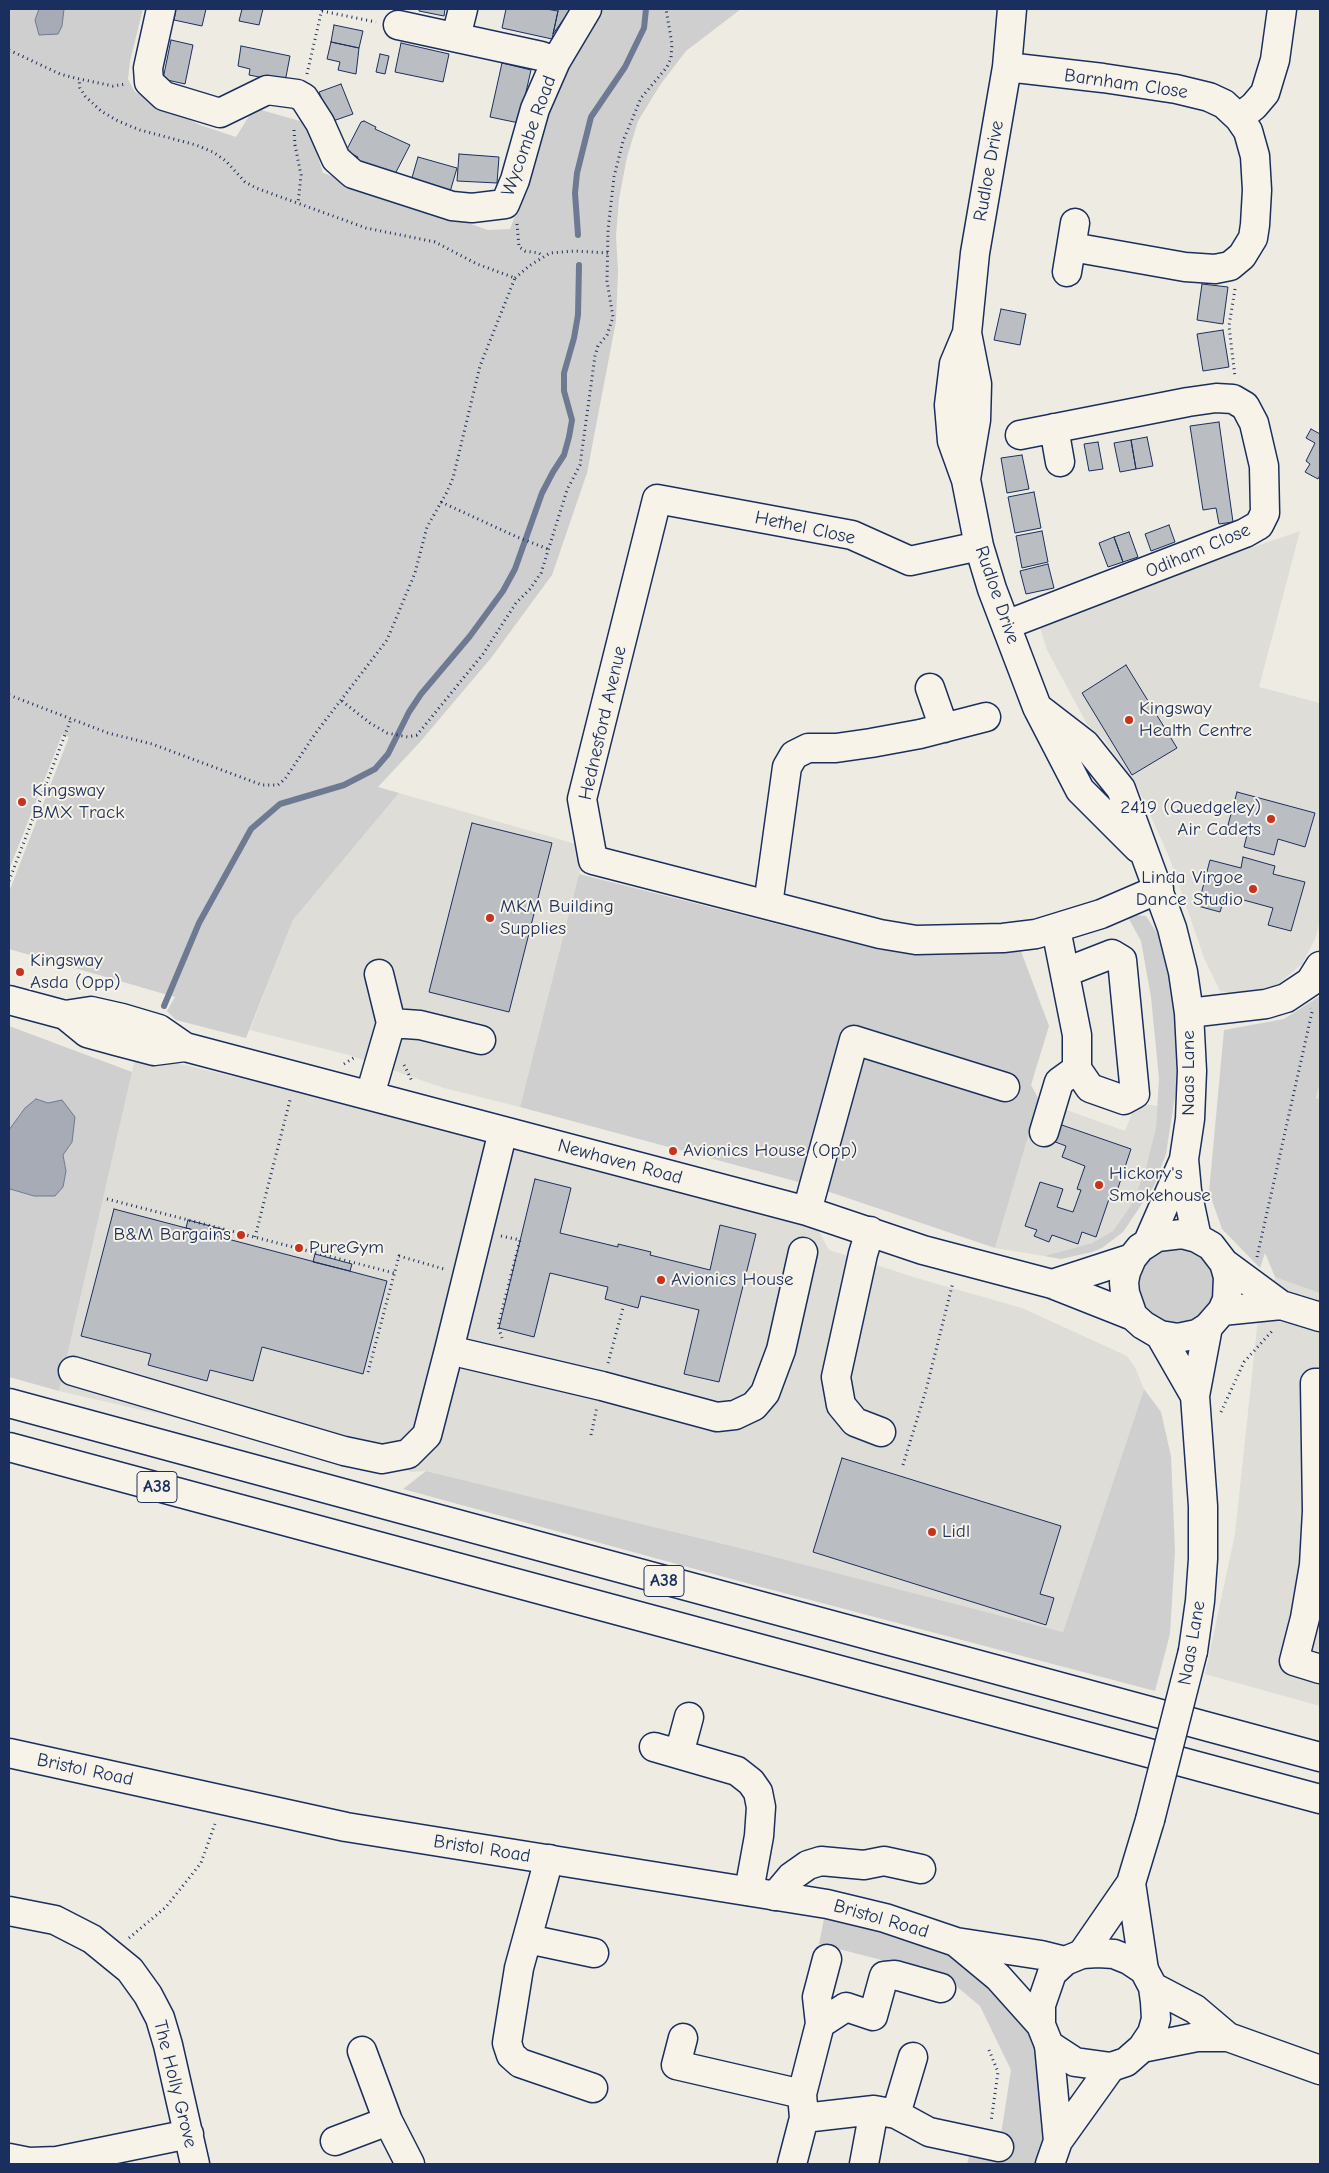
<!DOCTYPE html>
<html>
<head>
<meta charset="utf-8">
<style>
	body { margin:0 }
	#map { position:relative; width:1329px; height:2173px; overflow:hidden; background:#eeebe2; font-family:"Comic Neue",sans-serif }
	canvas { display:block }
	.frame { position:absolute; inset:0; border:10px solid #1b2f5e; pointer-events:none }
</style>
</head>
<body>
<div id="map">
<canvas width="1329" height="2173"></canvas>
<div class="frame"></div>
</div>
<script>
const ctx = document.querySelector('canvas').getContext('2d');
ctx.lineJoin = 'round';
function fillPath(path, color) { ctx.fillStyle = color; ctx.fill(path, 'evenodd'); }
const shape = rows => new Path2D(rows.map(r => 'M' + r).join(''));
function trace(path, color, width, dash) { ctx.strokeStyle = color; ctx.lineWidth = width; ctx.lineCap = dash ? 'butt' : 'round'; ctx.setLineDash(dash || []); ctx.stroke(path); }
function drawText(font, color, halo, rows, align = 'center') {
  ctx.font = font + ' "Comic Neue",sans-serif'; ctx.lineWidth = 4; ctx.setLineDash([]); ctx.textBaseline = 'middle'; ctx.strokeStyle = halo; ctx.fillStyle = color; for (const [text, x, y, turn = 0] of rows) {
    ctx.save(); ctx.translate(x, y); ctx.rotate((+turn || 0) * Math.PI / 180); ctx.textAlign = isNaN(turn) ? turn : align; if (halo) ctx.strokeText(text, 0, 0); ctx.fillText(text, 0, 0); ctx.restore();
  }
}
const built = shape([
	[1300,531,1259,687,1320,703,1320,921,1315,939,1302,964,1276,986,1240,996,1220,991,1204,958,1170,859,1138,788,1104,740,1087,724,1047,650,1038,621],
	[399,793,586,847,520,1107,444,1088,349,1055,250,1030,293,920],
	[136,1054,489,1135,771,1212,818,1230,829,1250,920,1279,1022,1308,1127,1356,1135,1367,1144,1389,1063,1632,752,1551,426,1471,412,1472,59,1391],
	[1320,1082,1320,1706,1205,1674,1235,1534,1258,1318,1286,1252],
	[1039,1100,1125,1131,1132,1113,1141,1104,1158,1106,1156,1127,1145,1172,1131,1205,1113,1231,1092,1243,1044,1256,995,1248]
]);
const green = shape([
	[9,9,39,9,35,20,62,26,64,9,143,9,130,61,128,79,135,92,200,125,236,137,254,108,307,123,323,173,488,230,510,229,519,206,552,88,597,9,741,9,686,51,660,85,638,121,627,157,619,199,616,236,618,271,616,321,587,473,552,575,491,658,420,742,378,787,399,793,293,920,246,1038,176,1020,167,1011,175,997,9,949,9,892,69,737,62,735,9,870],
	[579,874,880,950,1019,946,1049,1026,1031,1085,1039,1100,995,1248,806,1184,520,1107],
	[1135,915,1146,916,1159,936,1169,967,1174,1000,1179,1071,1166,1154,1154,1186,1123,1232,1102,1248,1092,1252,1061,1259,1044,1256,1092,1243,1113,1231,1131,1205,1145,1172,1156,1127,1159,1079,1151,997,1141,941,1129,919],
	[1320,996,1320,1082,1316,1098,1320,1100,1320,1293,1275,1277,1265,1253,1260,1268,1222,1229,1209,1192,1224,1030,1284,1019],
	[9,1026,132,1072,59,1391,9,1377,9,1186,10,1189,34,1196,55,1195,63,1187,66,1171,63,1155,72,1142,25,1108,9,1130],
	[1178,1246,1191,1249,1202,1256,1211,1266,1215,1279,1215,1293,1211,1306,1202,1316,1190,1323,1177,1326,1152,1318,1137,1298,1138,1272,1154,1252],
	[1144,1389,1161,1412,1171,1456,1175,1551,1170,1634,1155,1691,746,1583,403,1489,426,1471,752,1551,1063,1632],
	[827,1904,956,1942,1041,2025,1050,2164,967,2164,972,2146,999,2147,1011,2070,980,2006,944,1976,819,1944]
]);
const water = shape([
	[39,9,64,9,62,26,58,34,39,35,35,20,39,9],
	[36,1099,48,1103,62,1100,75,1117,72,1142,63,1155,66,1171,63,1187,55,1196,34,1196,10,1189,9,1186,9,1130,25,1108,36,1099]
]);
const stream = shape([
	[578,235,575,193,577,173,591,117,625,67,644,28,646,9],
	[164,1006,199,923,251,829,280,804,344,785,375,769,388,754,409,712,421,694,470,636,503,591,515,569,542,493,553,472,564,455,569,437,572,420,564,391,564,373,574,338,578,315,579,265]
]);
const building = shape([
	[176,9,206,9,202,26,174,20,176,9],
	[242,9,263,9,259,25,239,21,242,9],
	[419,9,445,9,444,16,419,11,419,9],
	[506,9,546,9,558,11,552,39,502,28,506,9],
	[559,9,571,9,553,34,558,11,559,9],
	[334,25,363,31,359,48,331,42,334,25],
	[171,40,193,45,185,84,163,79,171,40],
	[331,42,359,48,356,74,338,70,340,62,327,59,331,42],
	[401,43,449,54,443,82,395,72,401,43],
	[241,46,290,56,285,82,249,75,250,69,238,66,241,46],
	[380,54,389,56,385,74,376,72,380,54],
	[502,63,531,70,519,123,490,117,502,63],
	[341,84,353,114,330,122,319,92,341,84],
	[364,121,376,127,375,129,410,145,394,176,356,160,358,157,346,151,361,122,364,121],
	[459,154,499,157,497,183,457,181,459,154],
	[418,157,457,168,450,192,411,181,418,157],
	[1202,284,1228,287,1223,324,1197,320,1202,284],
	[1001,309,1026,314,1020,345,994,340,1001,309],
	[1223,330,1229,367,1203,371,1197,334,1223,330],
	[1219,422,1233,522,1219,524,1216,508,1203,510,1190,426,1219,422],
	[1311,429,1320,434,1320,475,1318,479,1305,472,1310,464,1306,461,1315,443,1306,438,1311,429],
	[1147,437,1153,466,1136,469,1131,440,1147,437],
	[1131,440,1136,469,1120,472,1114,443,1131,440],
	[1098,442,1103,469,1089,471,1084,444,1098,442],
	[1022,455,1029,489,1007,493,1001,458,1022,455],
	[1034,492,1041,528,1015,533,1008,497,1034,492],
	[1169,525,1175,542,1151,551,1145,534,1169,525],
	[1042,531,1048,562,1022,568,1016,536,1042,531],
	[1129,532,1138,557,1123,562,1114,537,1129,532],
	[1114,537,1123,562,1108,567,1099,543,1114,537],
	[1048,564,1054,588,1026,594,1020,571,1048,564],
	[1126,665,1177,748,1132,775,1082,693,1126,665],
	[1237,792,1315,813,1305,847,1278,839,1274,855,1244,847,1248,831,1228,825,1237,792],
	[472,823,552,843,509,1012,429,992,472,823],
	[1243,857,1275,866,1273,874,1305,882,1291,931,1268,925,1273,908,1225,895,1220,912,1198,906,1210,860,1241,868,1243,857],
	[1056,1123,1131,1149,1114,1200,1109,1199,1096,1237,1082,1232,1078,1244,1052,1235,1049,1242,1034,1236,1037,1230,1025,1226,1040,1182,1063,1189,1057,1207,1073,1212,1081,1190,1077,1189,1085,1166,1062,1157,1066,1146,1050,1140,1056,1123],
	[535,1179,571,1188,560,1233,618,1247,618,1244,651,1252,650,1255,710,1270,720,1225,756,1234,719,1382,684,1374,699,1310,641,1296,638,1308,605,1299,608,1287,550,1273,534,1337,499,1328,535,1179],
	[114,1209,387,1281,363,1374,262,1347,253,1381,210,1370,207,1381,148,1365,151,1354,81,1336,114,1209],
	[188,1220,225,1230,223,1238,186,1228,188,1220],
	[315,1254,352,1264,350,1271,313,1262,315,1254],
	[842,1458,1061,1526,1040,1594,1054,1598,1046,1625,813,1552,842,1458]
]);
const path = shape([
	[322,11,376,22],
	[9,50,60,74,75,78,113,86,126,84],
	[307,74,322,9],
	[294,130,295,145,301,175,298,204],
	[517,224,519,247,525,251,539,253,542,256],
	[515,278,529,266,550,253,575,251,608,253],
	[1235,289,1229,326,1235,377],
	[441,502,517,537,548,549],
	[9,695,108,733,152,744,262,785,278,785,285,779,315,734,387,640,415,573,427,527,447,492,453,478,480,366,515,278,477,264,435,242,366,228,256,188,245,182,226,161,213,152,196,145,140,130,118,121,101,111,85,96,80,88,79,79],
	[342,701,370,723,387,733,408,737,417,735,483,654,516,603,530,589,541,573,567,490,580,465,595,356,598,346,607,335,613,317,607,281,608,230,614,177,623,141,641,98,667,67,671,58,672,44,666,9],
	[9,881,71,719],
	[344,1064,355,1057],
	[404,1065,412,1081],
	[107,1199,394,1273],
	[501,1236,520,1240,498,1326,502,1338],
	[255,1237,290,1100],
	[1257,1257,1312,1012,1311,1008],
	[608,1363,623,1308],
	[368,1372,399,1256,444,1269],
	[1221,1412,1244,1362,1273,1330],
	[591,1435,597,1407],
	[903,1465,926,1390,953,1282],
	[129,1938,166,1907,201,1863,216,1821],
	[989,2050,998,2072,991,2122]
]);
const minor = shape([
	[161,9,148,68,149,82,164,96,220,113,267,90,297,94,304,98,320,123,336,159,353,174,452,206,472,208,505,204,515,180,535,109,556,61,587,9],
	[398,25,541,56,556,61],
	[456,37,463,9],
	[1007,67,1103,78,1176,89,1209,97,1224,104,1239,118,1248,131,1255,156,1257,190,1255,225,1253,238,1242,256,1230,266,1215,269,1185,267,1072,247],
	[1239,118,1254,106,1265,93,1275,60,1282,9],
	[1067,272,1075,223],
	[967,333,954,364,949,405,952,441,966,480,979,546,992,589,1037,707,1080,790,1138,848],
	[1054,428,1060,462],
	[966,479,976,420,977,384,967,333,975,253,1007,67,1012,9],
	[979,546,910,561,852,535,657,499,582,799,593,860,880,934,916,940,1003,938,1036,934,1101,914,1159,889],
	[1006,625,1245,533,1259,525,1265,513,1264,466,1254,423,1245,406,1233,399,1216,398,1188,402,1020,435],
	[930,688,944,728],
	[1037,707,1085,744,1121,789,1172,928,1183,972,1189,1013,1192,1071,1190,1119,1184,1159,1187,1191,1197,1238],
	[768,905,787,767,794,755,808,748,836,748,871,743,920,734,986,717],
	[1056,929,1077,1035,1077,1069,1090,1088,1124,1100,1135,1094,1122,960,1112,954,1066,972],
	[9,1000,65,1015,91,1011,122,1018,159,1029,185,1047,807,1211,923,1250,1052,1284,1133,1316],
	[1189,1013,1266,1004,1286,998,1310,982,1320,966],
	[65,1015,87,1033,116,1041,154,1051,185,1047],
	[391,1023,420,1025,481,1040],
	[370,1095,391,1023,379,974],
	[503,1131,449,1350,602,1386,717,1417,735,1415,754,1406,765,1393,781,1350,803,1252],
	[1044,1132,1059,1082,1077,1069],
	[807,1211,854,1040,1005,1087],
	[870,1231,863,1254,836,1377,841,1405,855,1422,881,1432],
	[1148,1242,1183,1162],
	[1224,1263,1228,1277,1227,1300,1222,1311,1208,1327,1197,1334,1178,1338,1160,1335,1143,1325,1133,1316,1125,1293,1124,1282,1126,1272,1132,1258,1140,1248,1157,1237,1182,1234,1197,1238,1211,1246,1224,1263,1281,1305,1320,1317],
	[1052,1284,1132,1258],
	[1222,1311,1281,1305],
	[1160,1335,1195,1396],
	[73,1371,344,1451,382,1459,408,1454,427,1435,449,1350],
	[1320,1383,1315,1383,1317,1511,1314,1565,1305,1618,1294,1661,1320,1669],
	[1193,1651,1200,1601,1203,1559,1203,1506,1195,1396,1208,1327],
	[654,1747,737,1771,751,1782,758,1792,761,1807,759,1836,749,1891],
	[679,1754,689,1717],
	[549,1859,519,1968,507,2043,511,2055,520,2063,593,2088],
	[1131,1883,1144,1970],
	[775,1896,791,1877,808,1865,821,1861,864,1865,884,1861,921,1869],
	[9,1911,55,1920,92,1939,130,1970,148,1995,160,2018,168,2045,195,2164],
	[528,1939,594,1953],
	[1082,1954,1131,1883,1150,1820],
	[820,2024,846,2007,873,2016,884,1976,895,1975,941,1988],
	[683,2038,676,2065,802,2094],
	[1049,2045,1058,2141],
	[362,2051,388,2121,410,2164],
	[896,2114,913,2057],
	[804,2118,874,2110,896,2114,929,2132,999,2147],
	[335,2141,388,2121],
	[9,2158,29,2162,57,2161,189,2134],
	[792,2164,804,2118,802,2094,820,2024,817,1997,827,1959],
	[864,2164,874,2110],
	[1050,2164,1058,2141,1111,2067]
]);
const major = shape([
	[9,1753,346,1827,827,1904,885,1918,956,1942,1041,1955,1065,1961],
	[957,1943,998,1977,1041,2025],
	[1098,1953,1114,1954,1129,1960,1144,1970,1153,1987,1155,2002,1156,2019,1152,2033,1142,2048,1126,2062,1111,2067,1075,2062,1049,2045,1041,2025,1041,2005,1052,1973,1065,1961,1082,1954,1098,1953],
	[1153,1987,1195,2009,1228,2037],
	[1142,2048,1197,2037,1228,2037,1320,2070]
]);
const highway = shape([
	[9,1403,1320,1757],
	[9,1447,1320,1799]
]);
const minorBridge = shape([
	[1150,1820,1193,1651]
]);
const markers = [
	[1129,720,5,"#c8321e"],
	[22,802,5,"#c8321e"],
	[1271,819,5,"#c8321e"],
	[1253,889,5,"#c8321e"],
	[490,918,5,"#c8321e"],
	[20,972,5,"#c8321e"],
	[673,1151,5,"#c8321e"],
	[1099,1185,5,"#c8321e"],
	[241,1235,5,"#c8321e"],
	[299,1248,5,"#c8321e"],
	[661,1280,5,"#c8321e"],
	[932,1532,5,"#c8321e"]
];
const shields = [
	[157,1487,40],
	[664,1581,40]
];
const shieldNames = [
	["A38",157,1487],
	["A38",664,1581]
];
const streetNames = [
	["Barnham Close",1126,84,8],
	["Wycombe Road",529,136,-70],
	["Rudloe Drive",989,171,-80],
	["Hethel Close",805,528,12],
	["Odiham Close",1198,551,-23],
	["Rudloe Drive",997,595,71],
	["Hednesford Avenue",603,723,-77],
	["Naas Lane",1189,1073,-90],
	["Newhaven Road",620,1162,15],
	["Naas Lane",1192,1643,-80],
	["Bristol Road",85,1770,12],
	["Bristol Road",482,1849,9],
	["Bristol Road",881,1919,16],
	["The Holly Grove",175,2084,76]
];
const poiNames = [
	["Kingsway",1139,709],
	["Health Centre",1139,731],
	["Kingsway",32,791],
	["BMX Track",32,813],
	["2419 (Quedgeley)",1261,808,"right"],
	["Air Cadets",1261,830,"right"],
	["Linda Virgoe",1243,878,"right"],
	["Dance Studio",1243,900,"right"],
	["MKM Building",500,907],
	["Supplies",500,929],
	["Kingsway",30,961],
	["Asda (Opp)",30,983],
	["Avionics House (Opp)",683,1151],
	["Hickory's",1109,1174],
	["Smokehouse",1109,1196],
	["B&M Bargains",231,1235,"right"],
	["PureGym",309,1248],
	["Avionics House",671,1280],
	["Lidl",942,1532]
];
fillPath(built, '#deddd8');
fillPath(green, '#cfcfcf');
fillPath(water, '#a6abb5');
trace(water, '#6e7992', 1);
trace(stream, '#6e7992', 6);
fillPath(building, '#babdc2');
trace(building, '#1b2f5e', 1);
trace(minor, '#1b2f5e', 31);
trace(major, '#1b2f5e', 31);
trace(highway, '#1b2f5e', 31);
trace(path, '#1b2f5e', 3, [1, 4]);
trace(minor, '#f7f3e8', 28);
trace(major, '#f7f3e8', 28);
trace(highway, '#f7f3e8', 28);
trace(minorBridge, '#1b2f5e', 31, []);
trace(minorBridge, '#f7f3e8', 28);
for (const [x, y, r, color] of markers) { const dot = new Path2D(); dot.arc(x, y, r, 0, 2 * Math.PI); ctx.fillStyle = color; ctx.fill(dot); trace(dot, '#f7f3e8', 2); }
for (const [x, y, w] of shields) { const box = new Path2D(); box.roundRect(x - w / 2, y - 15.5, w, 31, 4); ctx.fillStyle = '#f7f3e8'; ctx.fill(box); trace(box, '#1b2f5e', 1); }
drawText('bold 18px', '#1b2f5e', null, shieldNames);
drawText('19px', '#1b2f5e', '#f7f3e8', streetNames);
drawText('19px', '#1b2f5e', '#f7f3e8', poiNames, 'left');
</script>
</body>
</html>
